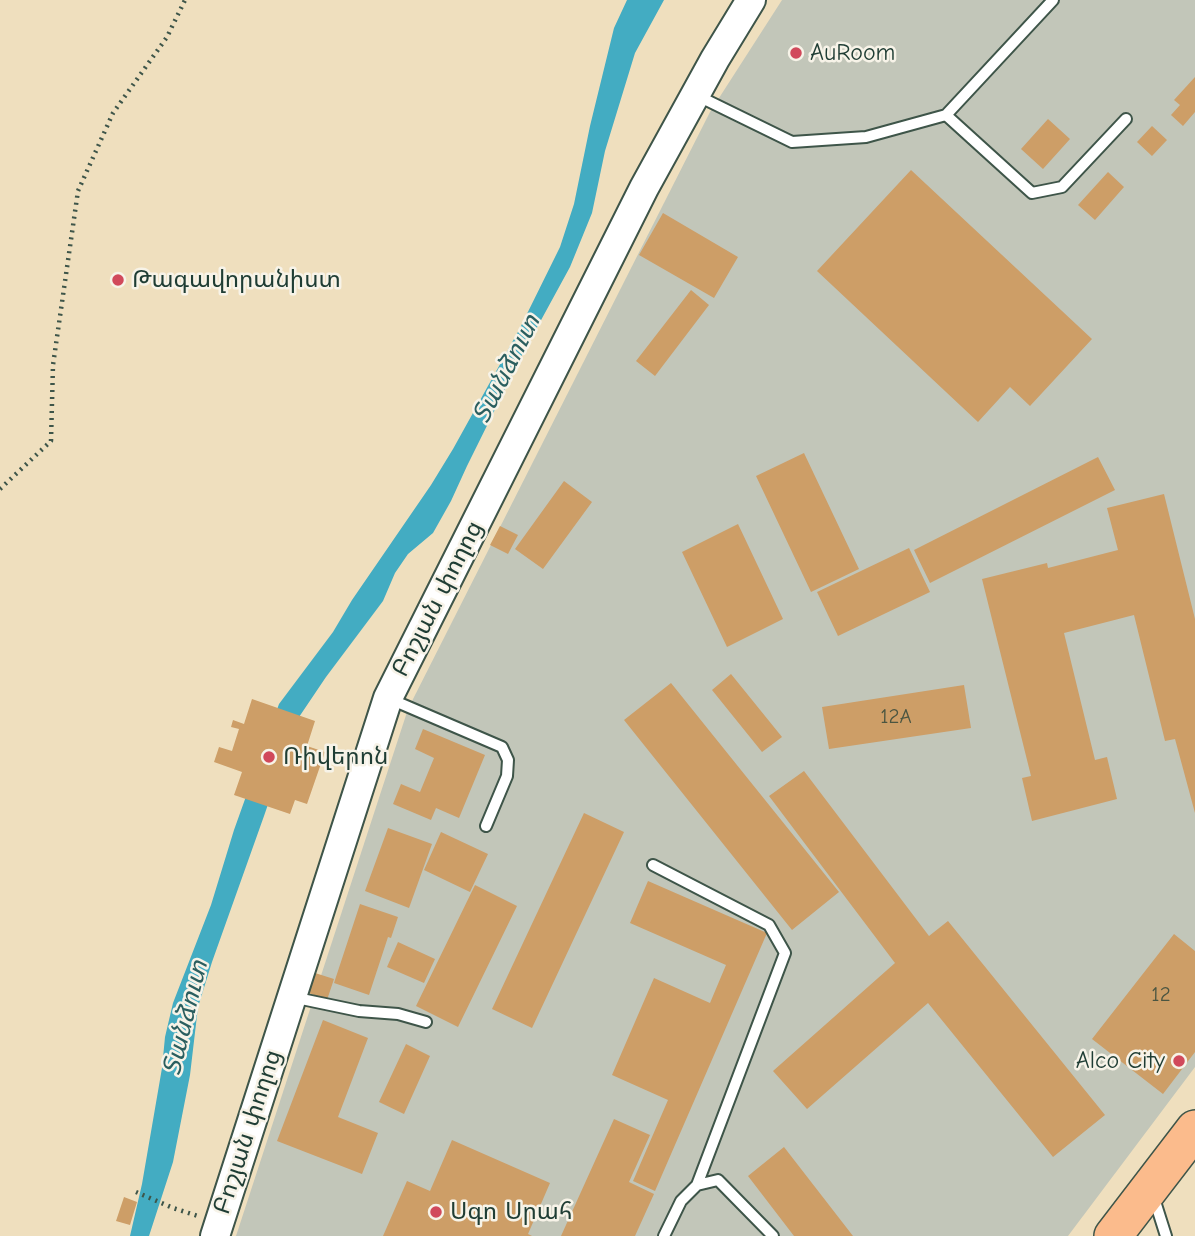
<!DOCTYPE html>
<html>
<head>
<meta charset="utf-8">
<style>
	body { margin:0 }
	canvas { display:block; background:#efdfbe }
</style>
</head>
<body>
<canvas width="1195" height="1236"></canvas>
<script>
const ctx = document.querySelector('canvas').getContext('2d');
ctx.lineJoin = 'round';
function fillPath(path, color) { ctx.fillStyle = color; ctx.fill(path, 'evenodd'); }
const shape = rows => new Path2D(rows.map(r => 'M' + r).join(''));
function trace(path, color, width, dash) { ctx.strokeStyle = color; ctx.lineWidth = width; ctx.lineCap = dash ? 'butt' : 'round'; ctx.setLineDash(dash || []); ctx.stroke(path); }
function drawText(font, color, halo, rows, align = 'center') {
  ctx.font = font + ' "Comic Neue","Noto Sans Armenian",sans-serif'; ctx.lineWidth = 5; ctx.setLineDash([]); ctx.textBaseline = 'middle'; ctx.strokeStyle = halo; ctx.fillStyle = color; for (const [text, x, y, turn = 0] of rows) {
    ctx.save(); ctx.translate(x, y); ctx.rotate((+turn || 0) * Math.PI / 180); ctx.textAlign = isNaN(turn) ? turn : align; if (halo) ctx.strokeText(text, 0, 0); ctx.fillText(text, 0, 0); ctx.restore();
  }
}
const industrial = shape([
	[782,0,1195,0,1195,1067,1068,1236,236,1236,408,709,710,112]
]);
const water = shape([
	[627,0,664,0,635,53,605,151,592,213,570,267,522,355,467,466,451,501,433,533,408,554,395,573,383,601,326,677,297,720,264,816,212,962,198,1007,190,1075,173,1162,149,1236,130,1236,142,1184,162,1068,165,1037,173,1003,211,905,234,830,279,704,333,632,352,600,431,485,453,449,519,330,560,247,574,204,590,126,614,28]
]);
const building = shape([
	[1195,77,1195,112,1183,126,1171,115,1180,105,1174,100],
	[1048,119,1070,139,1043,169,1021,149],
	[1152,126,1167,140,1152,156,1137,142],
	[911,170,1092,339,1030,406,1010,387,978,422,817,271],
	[1108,172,1124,187,1095,220,1078,205],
	[663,213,738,257,714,298,639,255],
	[691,290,709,305,655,376,636,361],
	[804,453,859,569,811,592,756,476],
	[1098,457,1115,490,930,583,914,550],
	[564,481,592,502,543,569,515,549],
	[1164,494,1195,619,1195,813,1175,739,1165,741,1134,615,1064,633,1095,760,1107,757,1117,799,1032,821,1022,778,1031,776,982,579,1047,563,1048,568,1118,550,1107,508],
	[738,524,783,619,727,647,682,552],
	[500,526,518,535,508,554,490,545],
	[909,548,930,592,838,636,817,592],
	[731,674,782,737,762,752,712,690],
	[671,683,839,892,792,930,624,720],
	[964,685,971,728,829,749,822,707],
	[252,699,315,721,307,746,325,752,307,804,295,800,290,814,234,795,242,772,214,762,219,747,232,751,239,729,231,727,233,720,244,724],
	[423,729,485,755,459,818,436,808,431,820,393,804,401,784,420,792,434,758,415,749],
	[804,771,929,936,948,921,1105,1115,1053,1157,928,1003,807,1109,773,1071,895,963,769,796],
	[584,813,624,832,532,1028,492,1009],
	[388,828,432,844,409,908,365,891],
	[441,832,488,854,470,892,424,870],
	[648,881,767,933,655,1191,633,1181,668,1100,612,1075,654,978,710,1003,726,965,630,923],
	[475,885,517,906,458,1027,416,1006],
	[360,904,398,917,391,938,388,937,369,995,334,983],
	[1174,934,1195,951,1195,1052,1163,1094,1092,1039],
	[398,942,435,959,424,983,387,967],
	[315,973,334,979,327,1000,309,993],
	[323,1020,368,1038,338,1117,378,1133,362,1174,277,1141],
	[406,1044,430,1056,404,1114,379,1102],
	[614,1119,650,1135,629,1182,654,1194,635,1236,561,1236],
	[452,1140,550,1183,528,1234,532,1236,383,1236,407,1181,430,1191],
	[784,1147,853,1236,794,1236,748,1176],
	[124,1197,137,1202,130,1225,116,1221]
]);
const path = shape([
	[0,489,51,441,53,365,78,191,113,113,167,37,185,0],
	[136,1192,173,1208,198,1216]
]);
const service = shape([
	[698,96,792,142,866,137,946,115,1053,0],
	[946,115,1032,193,1062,187,1126,119],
	[390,699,502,747,508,760,507,776,486,826],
	[653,865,769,925,785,953,697,1185],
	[292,997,359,1011,398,1014,426,1022],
	[1153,1195,1166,1236],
	[664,1236,681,1201,697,1185,718,1180,773,1236]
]);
const tertiary = shape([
	[215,1236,388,698,644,188,715,59,751,0]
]);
const trunk = shape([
	[1113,1236,1195,1129]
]);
const markers = [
	[796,53,7,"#d1495b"],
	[118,280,7,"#d1495b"],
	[269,757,7,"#d1495b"],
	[1179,1061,7,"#d1495b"],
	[436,1212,7,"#d1495b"]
];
const numberNames = [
	["12A",896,717],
	["12",1161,995]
];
const poiNames = [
	["AuRoom",810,53],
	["Թագավորանիստ",132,280],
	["Ռիվերոն",283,757],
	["Alco City",1165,1061,"right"],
	["Սգո Սրահ",450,1212]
];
const streetNames = [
	["Բոշյան փողոց",438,599,-63],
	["Բոշյան փողոց",248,1132,-72]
];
const waterNames = [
	["Տանձուտ",507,369,-63],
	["Տանձուտ",186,1018,-76]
];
fillPath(industrial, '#c2c6b9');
fillPath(water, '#43acc2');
fillPath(building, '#cd9e67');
trace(service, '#3e5549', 14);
trace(tertiary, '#3e5549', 32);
trace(trunk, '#3e5549', 40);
trace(path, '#3e5549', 4.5, [2, 5]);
trace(service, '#fff', 10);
trace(tertiary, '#fff', 28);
trace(trunk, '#fbbb8c', 37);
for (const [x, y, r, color] of markers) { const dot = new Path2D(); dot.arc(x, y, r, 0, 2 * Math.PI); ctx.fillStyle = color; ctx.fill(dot); trace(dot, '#f7f3e8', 2.5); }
drawText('21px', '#4a5541', null, numberNames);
drawText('24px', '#1f3d34', '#f7f3e8', poiNames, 'left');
drawText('24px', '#1f3d34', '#f7f3e8', streetNames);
drawText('italic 26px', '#2a5e5f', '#f7f3e8', waterNames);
</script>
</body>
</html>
